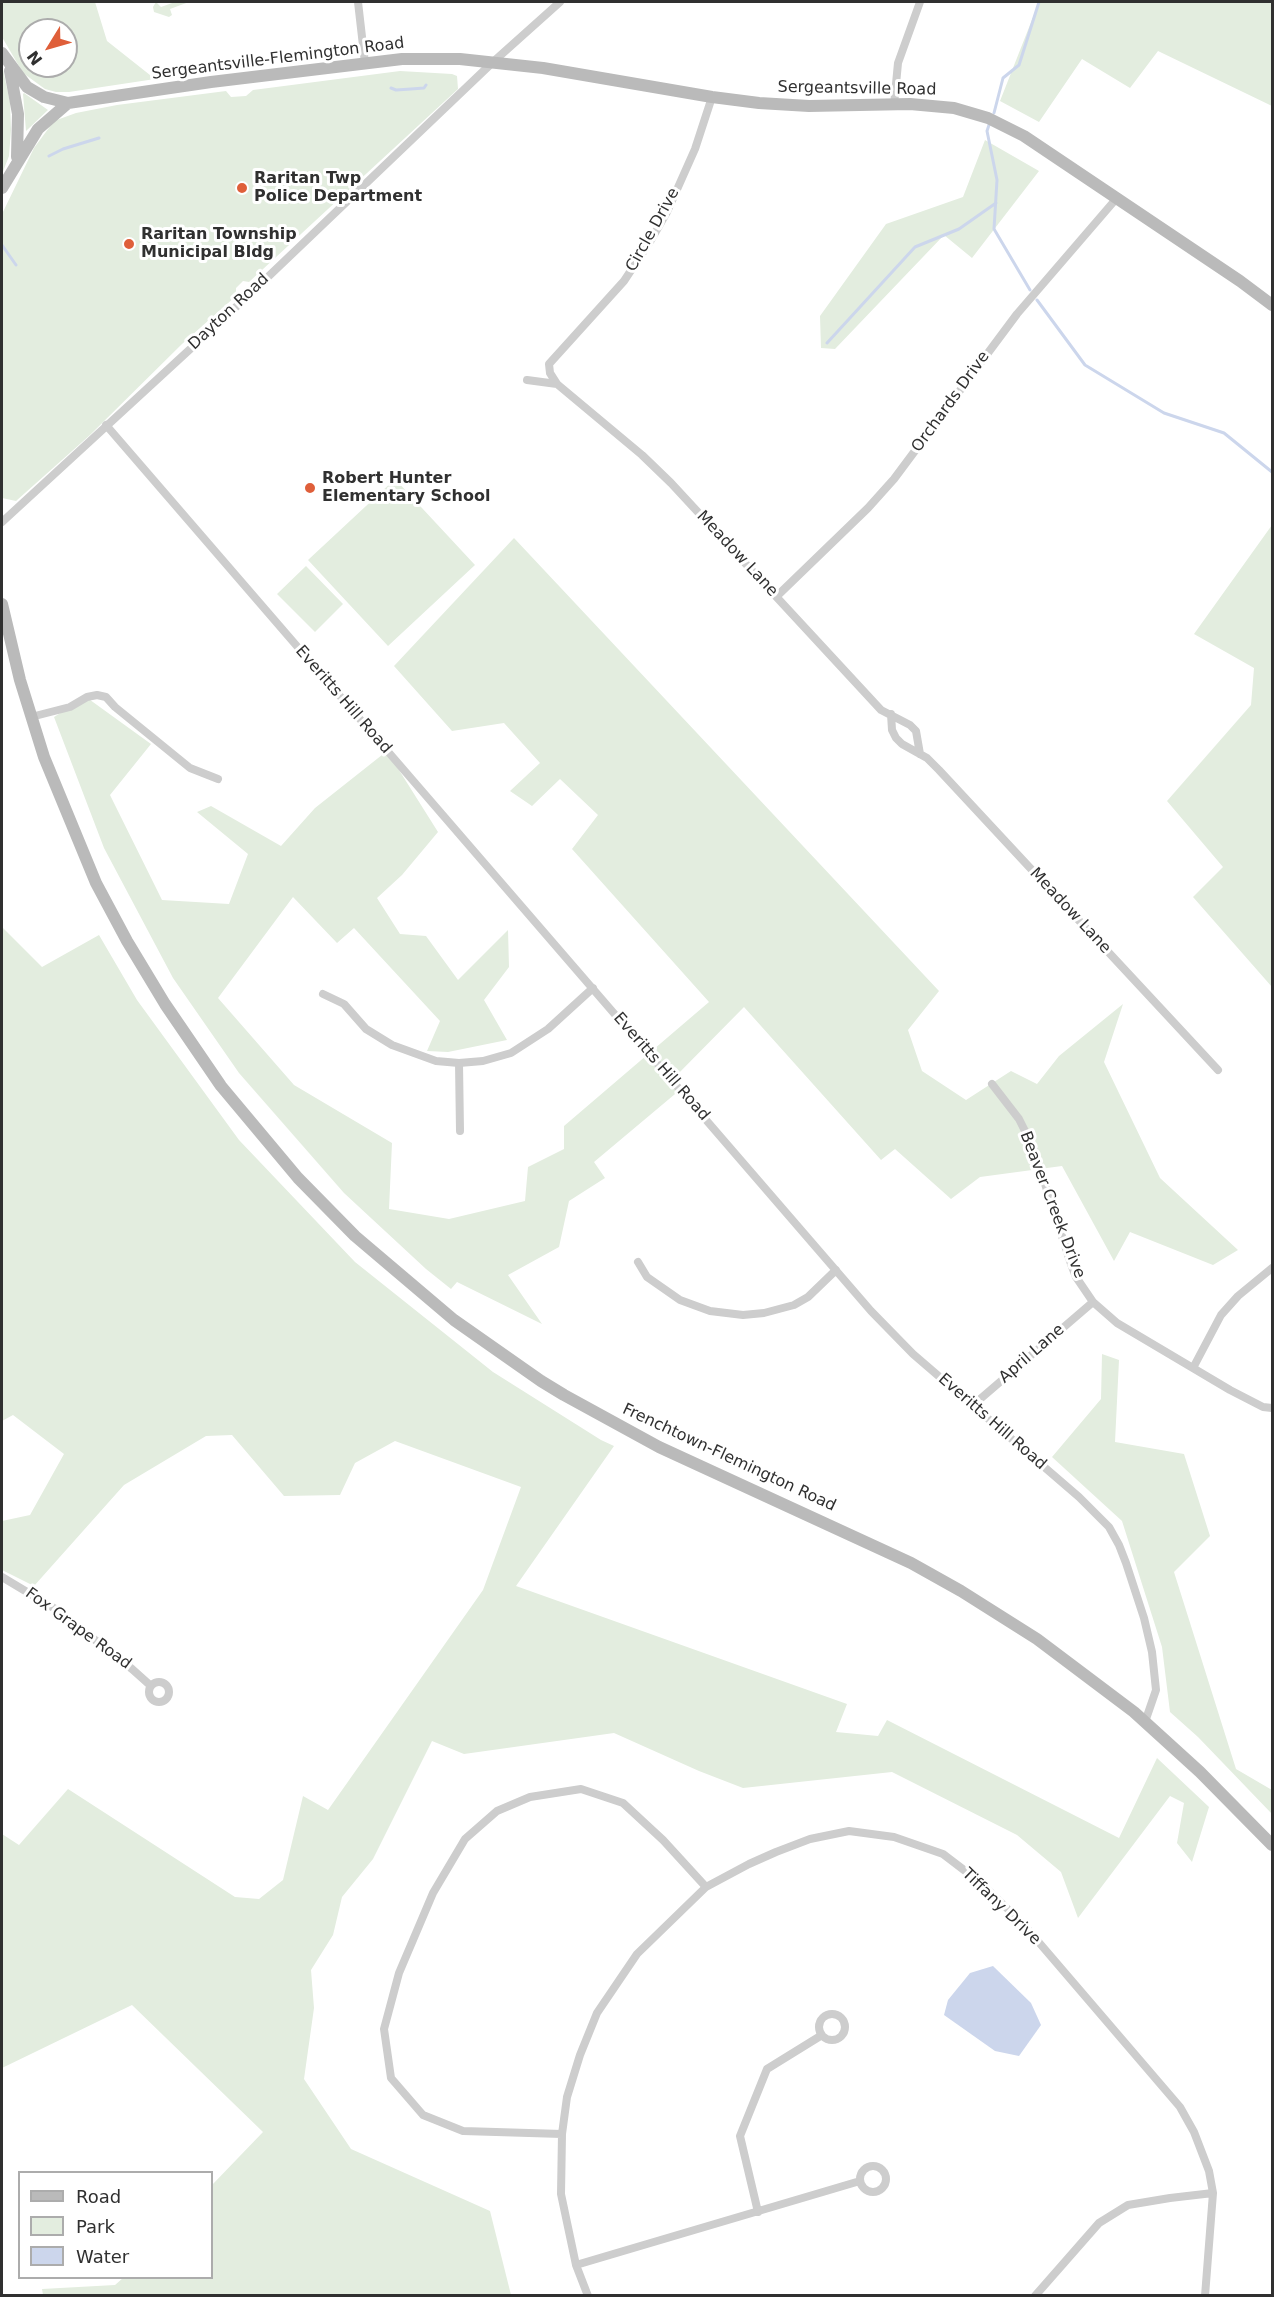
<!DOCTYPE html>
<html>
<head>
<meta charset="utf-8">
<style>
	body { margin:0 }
	#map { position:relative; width:1274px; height:2297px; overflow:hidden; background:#fff; font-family:"DejaVu Sans",sans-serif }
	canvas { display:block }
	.frame { position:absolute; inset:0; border:3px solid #303030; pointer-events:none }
	.legend { position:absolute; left:18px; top:2171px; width:195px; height:108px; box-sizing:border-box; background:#fff; border:2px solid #acacac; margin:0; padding:8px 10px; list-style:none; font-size:18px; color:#303030 }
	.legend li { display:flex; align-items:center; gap:12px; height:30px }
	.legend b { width:30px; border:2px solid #acacac }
	.north { position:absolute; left:18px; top:18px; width:60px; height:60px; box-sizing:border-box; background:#fff; border:2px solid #acacac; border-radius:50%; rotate:233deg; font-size:16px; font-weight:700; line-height:24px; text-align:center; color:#303030 }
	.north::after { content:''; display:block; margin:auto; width:21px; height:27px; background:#df5f3a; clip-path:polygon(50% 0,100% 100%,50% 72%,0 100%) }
</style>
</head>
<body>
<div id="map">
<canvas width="1274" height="2297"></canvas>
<div class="frame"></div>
<ul class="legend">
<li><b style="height:8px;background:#bababa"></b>Road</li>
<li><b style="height:16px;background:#e3eddf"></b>Park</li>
<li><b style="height:16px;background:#ccd6ec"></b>Water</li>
</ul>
<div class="north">N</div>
</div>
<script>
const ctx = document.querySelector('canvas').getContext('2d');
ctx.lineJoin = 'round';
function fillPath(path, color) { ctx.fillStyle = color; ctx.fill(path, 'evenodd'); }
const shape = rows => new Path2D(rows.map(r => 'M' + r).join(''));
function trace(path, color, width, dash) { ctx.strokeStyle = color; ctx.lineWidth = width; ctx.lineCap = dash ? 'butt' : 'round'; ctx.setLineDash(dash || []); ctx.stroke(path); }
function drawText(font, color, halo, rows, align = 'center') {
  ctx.font = font + ' "DejaVu Sans",sans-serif'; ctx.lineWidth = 6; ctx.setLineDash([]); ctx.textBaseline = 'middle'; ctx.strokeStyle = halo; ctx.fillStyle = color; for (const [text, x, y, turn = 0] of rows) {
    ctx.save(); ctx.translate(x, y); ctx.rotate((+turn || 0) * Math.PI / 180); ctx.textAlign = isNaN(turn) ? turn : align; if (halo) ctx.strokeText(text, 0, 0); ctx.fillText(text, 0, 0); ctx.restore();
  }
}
const green = shape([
	[2,2,95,2,107,41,155,79,69,92,56,92,45,89,23,73,2,37],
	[30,30,66,30,66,66,30,66],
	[156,2,161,7,175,2,189,2,170,9,172,15,169,17,154,12,153,7],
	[1039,2,1272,2,1272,106,1158,51,1130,88,1082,59,1039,122,1000,101],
	[2,65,10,102,11,130,9,156,2,174],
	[400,71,452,74,457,76,458,89,249,282,243,281,236,288,236,296,182,344,90,435,16,501,2,498,2,214,34,148,54,121,76,113,117,105,226,91,231,97,246,96,253,90],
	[24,93,48,110,26,131,23,94],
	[985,140,1039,171,972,258,944,235,835,349,821,348,820,316,886,224,963,197],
	[395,479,475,565,388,646,308,560],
	[1272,525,1272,987,1193,897,1223,867,1167,801,1251,705,1254,668,1194,634],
	[514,538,939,991,908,1030,922,1071,966,1100,1011,1071,1037,1084,1059,1056,1123,1004,1104,1062,1160,1178,1238,1250,1213,1265,1130,1232,1114,1261,1062,1166,980,1177,951,1199,895,1149,881,1160,744,1007,673,1079,681,1089,594,1162,605,1178,569,1201,559,1247,508,1275,542,1324,457,1282,451,1289,426,1269,344,1193,239,1073,173,978,104,848,54,717,86,697,151,744,110,795,162,900,229,904,248,854,197,812,211,806,281,846,315,808,387,751,438,832,402,875,377,898,400,934,426,936,458,980,508,930,509,967,484,1000,507,1040,448,1052,427,1051,440,1021,354,928,337,943,293,897,218,998,294,1085,392,1143,389,1209,449,1219,525,1201,528,1167,564,1149,564,1126,709,1002,572,849,598,815,560,779,532,806,510,791,540,763,504,723,452,731,394,666],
	[306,566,343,604,315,632,277,594],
	[2,927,42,967,99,935,137,1000,239,1140,355,1262,493,1372,601,1440,614,1446,516,1586,847,1704,836,1732,878,1736,887,1720,1119,1838,1157,1758,1209,1807,1192,1862,1177,1843,1184,1803,1170,1796,1078,1918,1061,1872,1017,1835,892,1772,743,1788,699,1771,614,1733,464,1754,432,1741,373,1859,342,1897,333,1935,311,1970,314,2008,304,2079,351,2149,490,2211,511,2295,43,2295,42,2289,115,2285,123,2278,212,2278,212,2185,263,2132,132,2005,2,2068,2,1834,19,1845,68,1789,235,1897,259,1899,283,1880,303,1796,328,1810,483,1590,521,1487,395,1441,355,1463,340,1495,284,1496,232,1435,206,1436,124,1485,34,1586,2,1570,2,1521,30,1515,64,1454,13,1415,2,1421],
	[1102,1354,1119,1360,1115,1442,1184,1454,1210,1536,1174,1572,1236,1769,1272,1790,1272,1814,1198,1737,1170,1712,1162,1647,1122,1521,1052,1457,1101,1399]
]);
const water = shape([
	[993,1966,1031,2003,1041,2025,1019,2056,995,2051,944,2015,948,2000,970,1973]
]);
const stream = shape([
	[391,88,396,90,411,89,424,88,426,85],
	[994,113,1003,78,1019,65,1039,2],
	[989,125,987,131,997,180,994,229,1030,290],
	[49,156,63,149,99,138],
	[2,245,16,265],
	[1037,300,1085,365,1164,413,1224,433,1272,472],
	[827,343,915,247,959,229,996,203]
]);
const minor = shape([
	[358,2,365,63],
	[712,97,695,149,667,212,651,240,624,281,549,364,550,373,557,384,642,455,671,483,881,710,910,725,916,731,920,754],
	[894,105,898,63,920,2],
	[527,380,557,384],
	[106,425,871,1311,913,1354,1079,1497,1109,1527,1119,1545,1126,1563,1144,1618,1152,1652,1156,1690,1145,1722],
	[2,522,249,295,493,62,560,2],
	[777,596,868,508,894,479,1017,314,1116,199],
	[891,714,892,730,896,738,902,744,927,758,939,770,1218,1070],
	[31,717,70,707,87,697,97,695,106,697,115,707,190,768,218,779],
	[323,994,344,1004,366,1029,392,1045,436,1061,459,1063,483,1061,511,1053,548,1029,593,988],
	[459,1063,460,1131],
	[992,1084,1019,1119,1033,1147,1071,1264,1076,1277,1093,1302,1117,1323,1230,1390,1263,1407,1272,1408],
	[638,1262,647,1277,680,1300,710,1311,743,1315,764,1313,794,1305,808,1297,836,1270],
	[1193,1368,1221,1315,1238,1296,1272,1268],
	[972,1406,1093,1302],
	[2,1577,57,1610,132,1669,151,1686],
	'149 1692a10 10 0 1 1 20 0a10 10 0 1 1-20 0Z',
	'819 2027a13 13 0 1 1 26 0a13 13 0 1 1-26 0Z',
	[562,2134,463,2131,423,2115,391,2078,384,2029,399,1973,433,1893,465,1839,497,1811,530,1797,581,1789,623,1803,663,1840,706,1887],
	'860 2179a13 13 0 1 1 26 0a13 13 0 1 1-26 0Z',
	[758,2212,740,2136,767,2069,822,2035],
	[576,2265,860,2181],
	[588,2296,576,2265,561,2194,562,2134,567,2097,580,2055,597,2013,637,1954,706,1887,749,1864,776,1852,810,1839,849,1831,894,1837,943,1854,981,1883,1024,1925,1180,2107,1194,2132,1209,2171,1213,2193,1205,2296],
	[1035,2296,1099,2223,1128,2205,1170,2198,1213,2193]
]);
const secondary = shape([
	[2,53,27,87,44,97,68,103,211,82,402,59,460,59,543,68,712,97,759,103,809,106,910,104,954,108,988,118,1024,136,1240,281,1272,305],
	[10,71,18,114,17,157],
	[2,188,38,129,68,103],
	[2,604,20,680,44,757,96,883,127,941,165,1004,221,1086,298,1178,355,1236,454,1320,541,1381,564,1395,659,1447,911,1563,961,1591,1037,1639,1134,1712,1200,1772,1272,1845]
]);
const markers = [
	[242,188,6,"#df5f3a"],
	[129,244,6,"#df5f3a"],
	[310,488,6,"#df5f3a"]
];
const streetNames = [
	["Sergeantsville-Flemington Road",278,59,-7],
	["Sergeantsville Road",857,89,1],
	["Circle Drive",653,230,-61],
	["Dayton Road",229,312,-43],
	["Orchards Drive",951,402,-54],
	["Meadow Lane",737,554,47],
	["Everitts Hill Road",343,700,49],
	["Meadow Lane",1070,911,47],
	["Everitts Hill Road",661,1067,49],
	["Beaver Creek Drive",1052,1205,69],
	["April Lane",1032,1354,-41],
	["Everitts Hill Road",992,1422,41],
	["Frenchtown-Flemington Road",729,1458,25],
	["Fox Grape Road",78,1629,36],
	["Tiffany Drive",1001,1907,44]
];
const poiNames = [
	["Raritan Twp",254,179],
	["Police Department",254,197],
	["Raritan Township",141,235],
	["Municipal Bldg",141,253],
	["Robert Hunter",322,479],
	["Elementary School",322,497]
];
fillPath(green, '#e3eddf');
fillPath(water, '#ccd6ec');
trace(stream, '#ccd6ec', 3);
trace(minor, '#cdcdcd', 8);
trace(secondary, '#bababa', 12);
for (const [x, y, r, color] of markers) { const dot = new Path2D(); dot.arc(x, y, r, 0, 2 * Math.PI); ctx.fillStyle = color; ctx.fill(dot); trace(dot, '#fff', 2); }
drawText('16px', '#303030', '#fff', streetNames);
drawText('bold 16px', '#303030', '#fff', poiNames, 'left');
</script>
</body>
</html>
